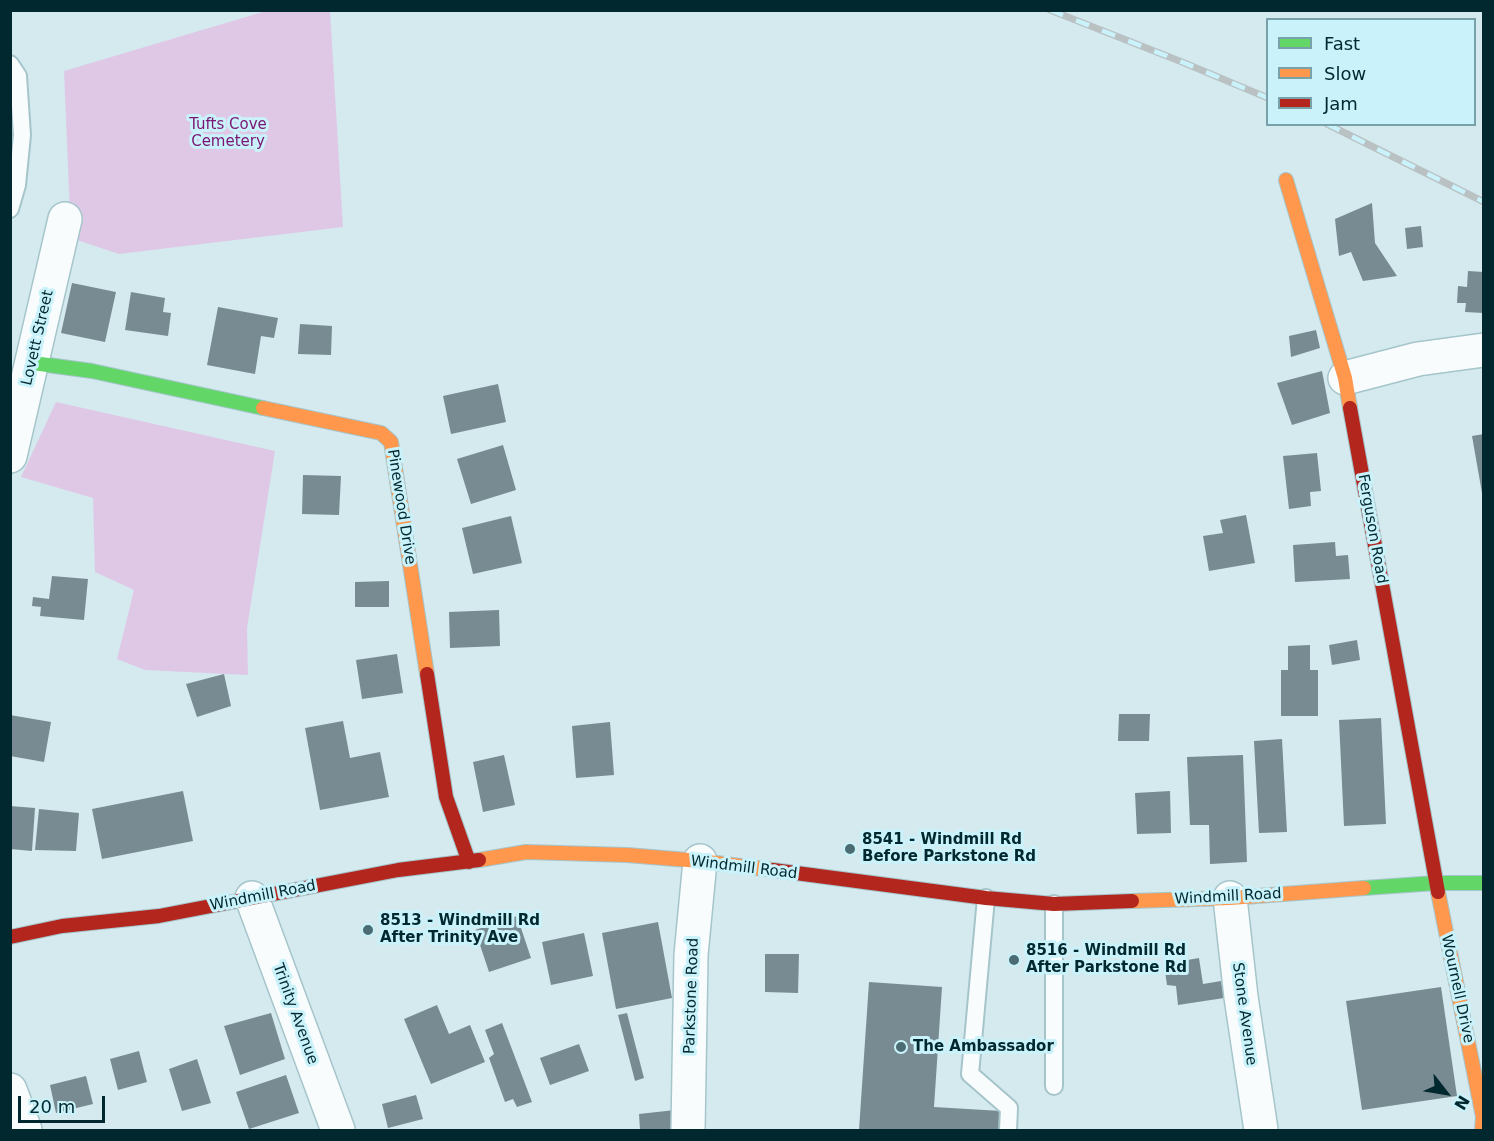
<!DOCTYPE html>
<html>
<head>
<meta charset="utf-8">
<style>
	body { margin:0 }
	#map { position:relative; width:1494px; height:1141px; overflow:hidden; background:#d4eaef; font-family:"DejaVu Sans",sans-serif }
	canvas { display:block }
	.frame { position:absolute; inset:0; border:12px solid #01282f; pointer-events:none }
	.legend { position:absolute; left:1266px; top:18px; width:210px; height:108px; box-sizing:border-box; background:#c9f2fa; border:2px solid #79a1a9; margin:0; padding:8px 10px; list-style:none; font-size:18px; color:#01282f }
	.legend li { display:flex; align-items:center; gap:12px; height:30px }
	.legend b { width:30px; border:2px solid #79a1a9 }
	.north { position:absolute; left:1416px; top:1063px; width:60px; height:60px; -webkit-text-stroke:4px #c9f2fa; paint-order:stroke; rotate:121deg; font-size:16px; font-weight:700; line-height:24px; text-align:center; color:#01282f }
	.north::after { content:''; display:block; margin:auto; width:21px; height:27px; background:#01282f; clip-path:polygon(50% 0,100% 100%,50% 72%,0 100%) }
	.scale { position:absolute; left:18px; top:1096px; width:87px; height:27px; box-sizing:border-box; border:3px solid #01282f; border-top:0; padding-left:8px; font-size:18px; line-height:21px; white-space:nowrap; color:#01282f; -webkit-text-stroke:4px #c9f2fa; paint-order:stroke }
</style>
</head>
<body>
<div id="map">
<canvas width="1494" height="1141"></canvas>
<div class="frame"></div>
<ul class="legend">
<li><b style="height:8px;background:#63d668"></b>Fast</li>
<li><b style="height:8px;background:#ff974d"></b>Slow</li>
<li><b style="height:8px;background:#b3261e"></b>Jam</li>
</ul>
<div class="north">N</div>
<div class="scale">20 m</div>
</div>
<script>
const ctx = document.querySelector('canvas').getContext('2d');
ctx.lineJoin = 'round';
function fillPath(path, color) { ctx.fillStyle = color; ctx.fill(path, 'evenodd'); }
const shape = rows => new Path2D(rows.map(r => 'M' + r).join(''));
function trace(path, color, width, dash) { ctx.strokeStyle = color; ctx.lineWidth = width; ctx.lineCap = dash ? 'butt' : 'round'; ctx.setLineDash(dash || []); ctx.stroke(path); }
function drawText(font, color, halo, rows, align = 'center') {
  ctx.font = font + ' "DejaVu Sans",sans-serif'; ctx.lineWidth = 6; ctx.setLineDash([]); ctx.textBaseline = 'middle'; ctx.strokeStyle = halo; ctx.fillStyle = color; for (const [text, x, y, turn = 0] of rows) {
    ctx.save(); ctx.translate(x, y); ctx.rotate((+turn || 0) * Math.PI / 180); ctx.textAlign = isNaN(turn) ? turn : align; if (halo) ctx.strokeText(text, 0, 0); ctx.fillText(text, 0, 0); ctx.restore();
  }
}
const green = shape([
	[266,11,330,11,343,227,119,254,71,238,64,71],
	[56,402,275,451,247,628,248,675,145,670,117,659,134,590,95,572,93,498,21,477]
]);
const building = shape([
	[1372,203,1375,243,1397,276,1363,281,1351,252,1339,256,1335,219],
	[1421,226,1423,247,1407,249,1405,228],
	[1468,271,1484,272,1484,313,1465,312,1466,303,1457,303,1458,286,1467,287],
	[72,283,116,292,105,342,61,333],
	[131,292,165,298,163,312,171,313,168,336,125,330],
	[218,307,278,318,274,338,261,336,255,374,207,365],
	[300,324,332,326,331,355,298,354],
	[1316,330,1320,348,1291,357,1289,336],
	[1322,371,1330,413,1292,425,1277,383],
	[498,384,506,422,451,434,443,396],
	[1484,434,1484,493,1482,493,1472,436],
	[503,445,516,490,471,504,457,459],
	[1317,453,1321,491,1310,492,1311,506,1289,509,1283,456],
	[303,475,341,476,339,515,302,514],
	[1246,515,1255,563,1209,571,1203,536,1223,533,1220,520],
	[511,516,522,563,473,574,462,528],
	[1335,542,1336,556,1348,555,1350,579,1295,582,1293,545],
	[52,576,88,579,84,620,40,616,41,607,32,606,33,597,49,599],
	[389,581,389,607,355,607,355,582],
	[499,610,500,646,450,648,449,612],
	[1357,640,1360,660,1332,665,1329,645],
	[1310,645,1310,670,1318,670,1318,716,1281,716,1281,670,1288,670,1288,646],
	[397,654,403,693,362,699,356,660],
	[224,674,231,706,197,717,186,684],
	[1119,714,1150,714,1149,741,1118,741],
	[10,715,51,722,44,762,10,756],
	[1381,718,1386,824,1344,826,1339,720],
	[343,721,350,758,380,752,389,797,320,810,305,728],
	[610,722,614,775,576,778,572,726],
	[1282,739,1287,832,1259,833,1254,741],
	[504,755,515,805,483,812,473,762],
	[1243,755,1247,862,1210,864,1209,825,1190,825,1187,757],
	[183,791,193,841,102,859,92,809],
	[1170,791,1171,833,1137,834,1135,793],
	[10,806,35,808,32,851,10,849],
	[39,809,79,813,76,851,35,850],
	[517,916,531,958,489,972,475,930],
	[658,922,672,998,616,1009,602,933],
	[584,933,593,976,551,985,542,942],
	[765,954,799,954,798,993,765,992],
	[1199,958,1203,984,1221,981,1224,998,1178,1005,1176,986,1167,985,1164,964],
	[869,982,942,987,934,1107,1001,1111,1000,1130,859,1130],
	[1441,987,1457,1096,1362,1110,1346,1001],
	[437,1005,449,1034,470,1025,485,1062,431,1084,404,1019],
	[271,1013,285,1059,240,1075,224,1026],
	[627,1013,644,1078,635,1081,618,1015],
	[502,1023,532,1102,517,1107,513,1099,505,1102,489,1058,494,1054,485,1030],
	[579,1044,589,1071,550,1085,540,1058],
	[139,1051,147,1082,118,1090,110,1059],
	[197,1059,211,1103,182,1111,169,1069],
	[286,1075,299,1113,249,1129,236,1092],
	[86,1076,93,1104,56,1113,50,1085],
	[416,1095,423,1119,388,1128,382,1104],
	[675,1110,677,1130,640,1130,639,1114]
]);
const lane = shape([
	[10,64,18,76,22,135,17,185,10,209],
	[986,898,970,1074,1009,1108,1008,1130],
	[1054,1086,1054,904]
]);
const street = shape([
	[1345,378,1418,359,1484,350],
	[10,456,65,219],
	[252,898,338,1130],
	[1230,898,1241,997,1261,1130],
	[10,1090,25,1130],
	[688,1130,691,955,700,861]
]);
const fast = shape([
	[33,363,92,371,263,408],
	[1364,888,1436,883,1484,883]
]);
const slow = shape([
	[1286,180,1345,378,1350,408],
	[263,408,381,433,391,442,427,674],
	[479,860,526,852,627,855,700,861,773,870],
	[1438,892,1483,1117,1482,1130],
	[1132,901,1230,898,1364,888]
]);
const jam = shape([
	[1350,408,1438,892],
	[427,674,446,797,469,862],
	[773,870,986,898,1054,904,1132,901],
	[10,937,62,926,159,916,398,870,479,860]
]);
const rail = shape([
	[1050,10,1182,62,1268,98],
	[1327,124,1484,202]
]);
const markers = [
	[850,849,6,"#4b6c72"],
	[368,930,6,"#4b6c72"],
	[1014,960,6,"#4b6c72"],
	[901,1047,6,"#4b6c72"]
];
const parkNames = [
	["Tufts Cove",228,125],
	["Cemetery",228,142]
];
const streetNames = [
	["Lovett Street",38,338,-77],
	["Pinewood Drive",401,507,81],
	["Ferguson Road",1372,529,80],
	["Windmill Road",744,868,7],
	["Windmill Road",263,896,-11],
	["Windmill Road",1228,897,-3],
	["Wournell Drive",1457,989,78],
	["Parkstone Road",692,996,-88],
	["Trinity Avenue",295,1014,70],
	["Stone Avenue",1244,1014,82]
];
const poiNames = [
	["8541 - Windmill Rd",862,840],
	["Before Parkstone Rd",862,857],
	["8513 - Windmill Rd",380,921],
	["After Trinity Ave",380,938],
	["8516 - Windmill Rd",1026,951],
	["After Parkstone Rd",1026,968],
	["The Ambassador",913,1047]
];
fillPath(green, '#dfc8e6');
fillPath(building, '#788b92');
trace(lane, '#a5c5cb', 20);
trace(street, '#a5c5cb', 36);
trace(fast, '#a5c5cb', 16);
trace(slow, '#a5c5cb', 16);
trace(jam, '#a5c5cb', 16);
trace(lane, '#f9fcfd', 16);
trace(street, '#f9fcfd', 33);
trace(fast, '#63d668', 14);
trace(slow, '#ff974d', 14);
trace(jam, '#b3261e', 14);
trace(rail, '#b9c1c3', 7);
trace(rail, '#c9f2fa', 4.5, [14]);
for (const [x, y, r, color] of markers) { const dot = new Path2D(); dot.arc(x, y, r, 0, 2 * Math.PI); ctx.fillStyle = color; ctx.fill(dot); trace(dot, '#c9f2fa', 2); }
drawText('15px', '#7b1473', '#c9f2fa', parkNames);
drawText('15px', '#01282f', '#c9f2fa', streetNames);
drawText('bold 15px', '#01282f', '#c9f2fa', poiNames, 'left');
</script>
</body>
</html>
